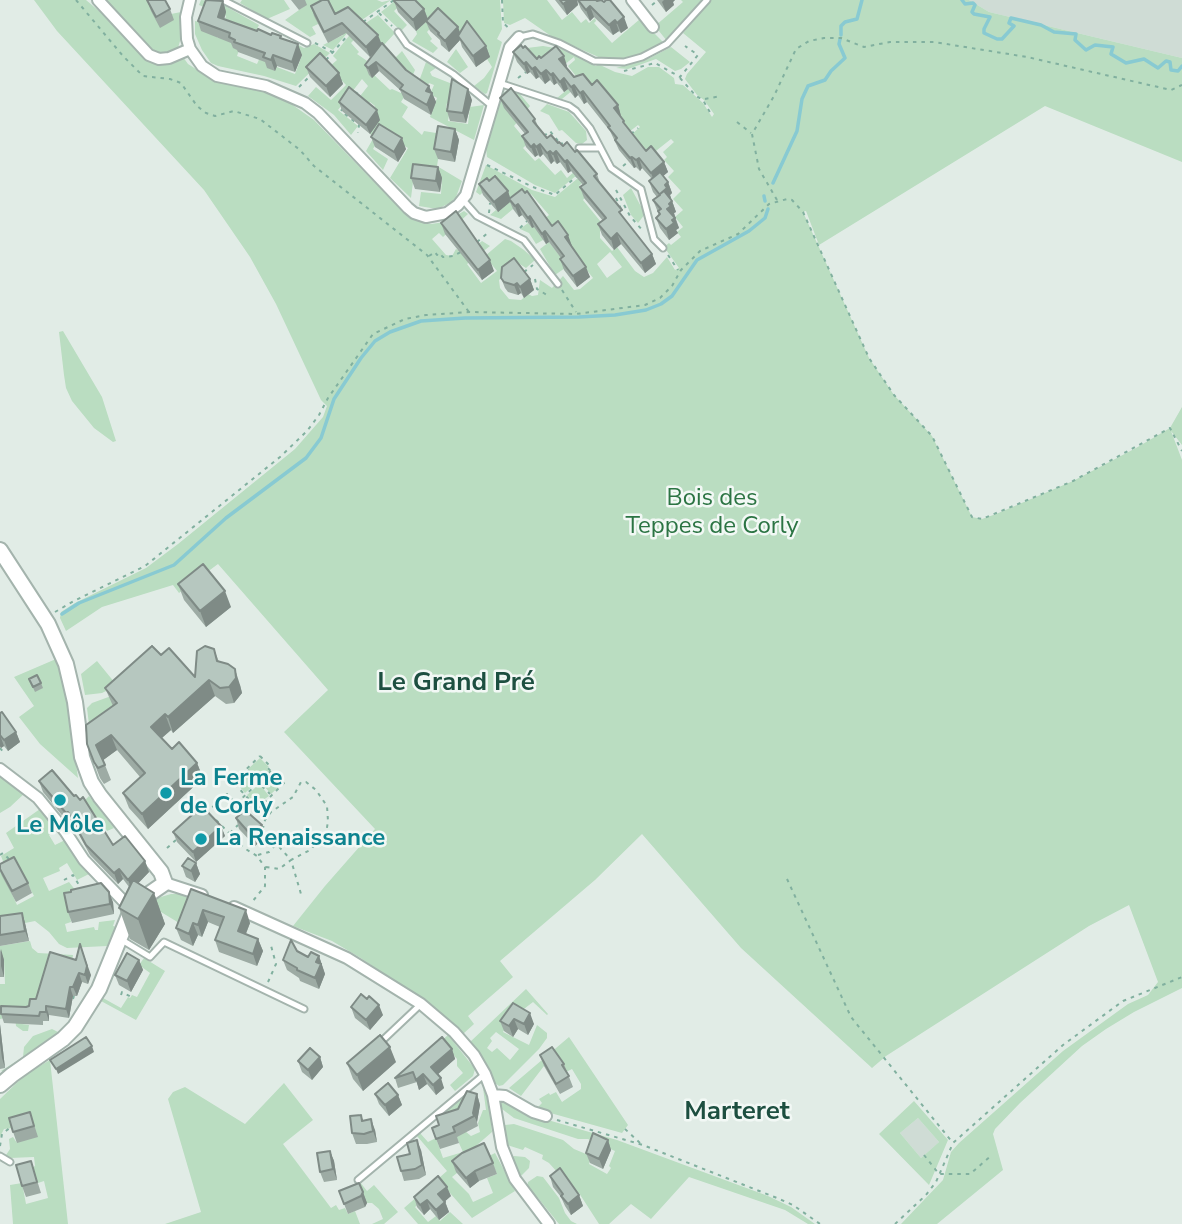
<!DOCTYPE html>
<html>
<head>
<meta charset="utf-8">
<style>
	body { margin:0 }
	canvas { display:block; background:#e1ece6 }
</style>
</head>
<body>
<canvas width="1182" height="1224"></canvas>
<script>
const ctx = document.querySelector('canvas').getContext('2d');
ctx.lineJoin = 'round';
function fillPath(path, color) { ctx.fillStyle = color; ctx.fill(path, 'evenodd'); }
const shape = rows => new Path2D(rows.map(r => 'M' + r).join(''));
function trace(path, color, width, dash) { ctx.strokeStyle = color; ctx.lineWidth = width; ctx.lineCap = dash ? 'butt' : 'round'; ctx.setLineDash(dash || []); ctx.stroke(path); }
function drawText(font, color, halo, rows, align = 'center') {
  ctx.font = font + ' "Nunito Sans",sans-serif'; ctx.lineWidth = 5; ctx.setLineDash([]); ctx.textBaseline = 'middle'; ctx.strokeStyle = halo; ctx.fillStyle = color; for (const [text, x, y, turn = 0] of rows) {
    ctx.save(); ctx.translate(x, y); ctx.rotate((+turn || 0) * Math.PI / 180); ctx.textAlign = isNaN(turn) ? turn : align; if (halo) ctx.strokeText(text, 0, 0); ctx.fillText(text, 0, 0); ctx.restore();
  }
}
const built = shape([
	[969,0,1182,0,1182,58,989,12],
	[918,1118,939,1142,921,1158,900,1133]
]);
const green = shape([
	[34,0,86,0,112,22,133,47,147,60,164,64,183,57,188,64,215,81,263,91,287,101,314,120,409,218,431,224,445,222,464,211,468,214,443,237,439,233,432,239,446,255,452,256,456,249,466,254,482,241,490,246,467,264,481,283,497,271,485,256,505,239,511,241,524,250,535,260,526,268,518,263,499,280,500,288,509,299,521,300,528,294,532,296,538,295,540,280,552,288,563,276,574,290,580,289,593,278,578,259,555,275,540,249,549,242,559,255,572,246,543,240,536,244,529,233,520,229,528,223,532,228,549,215,531,194,501,219,490,215,496,210,498,212,489,187,480,195,476,192,486,165,532,190,555,197,583,174,584,181,579,186,587,195,583,200,605,227,600,231,600,238,612,251,617,247,635,271,644,277,653,273,667,257,675,270,679,268,664,247,669,243,671,245,681,237,677,232,683,227,675,217,683,210,673,199,681,191,668,177,674,171,664,160,667,157,663,152,674,142,671,139,647,158,623,142,640,127,638,125,629,132,595,95,585,80,562,99,557,98,579,80,568,66,575,60,574,57,564,65,542,65,533,54,527,58,527,48,543,46,561,49,596,66,598,64,615,72,632,76,648,67,659,67,674,78,675,84,683,85,703,103,712,117,714,114,704,100,697,95,685,79,687,74,706,52,683,33,711,0,969,0,989,12,1182,58,1182,162,1045,106,819,245,806,211,803,212,869,358,894,395,932,436,972,517,982,519,996,514,1073,481,1136,448,1170,428,1182,407,1182,445,1171,431,1182,460,1182,988,1134,1012,1106,1029,1082,1046,1020,1103,995,1129,993,1134,1003,1170,937,1224,901,1224,943,1180,951,1152,959,1143,1063,1051,1128,1004,1148,995,1158,982,1129,905,1089,926,886,1056,872,1068,741,948,642,834,595,880,500,961,513,977,468,1016,474,1024,463,1034,434,1007,359,957,332,941,293,926,325,886,375,829,284,732,328,690,218,564,179,593,173,585,102,607,66,631,60,618,61,612,75,603,146,568,178,544,295,449,323,417,327,406,321,400,276,304,250,257,204,190,57,31],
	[610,252,622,267,607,278,597,264],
	[107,0,159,0,171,14,181,12,180,41,178,48,164,56,147,49],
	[201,0,218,2,259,25,253,37,239,50,237,56,257,64,271,33,282,38,269,64,295,74,302,55,286,45,289,40,304,48,314,44,330,53,296,86,264,76,218,66,211,63,202,50,195,34,195,21,205,23,218,38,226,16,199,5],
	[242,0,284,0,290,9,267,19,240,3],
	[304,0,377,0,382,2,391,0,353,26,333,50,323,45,343,35,318,24,312,27,316,34,310,37,285,20,306,5],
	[396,0,406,0,394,11,407,25,401,31,381,12],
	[409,0,500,0,502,29,497,39,502,42,487,93,485,94,474,86,484,78,492,67,487,59,489,57,463,39,440,17,427,32,432,39,430,41,438,48,433,53,412,41,417,34,416,31,428,20],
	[503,0,547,0,562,20,572,12,581,23,586,19,589,23,595,18,596,21,594,23,612,43,640,19,664,43,639,56,618,60,603,59,551,36,525,18,510,25,504,23],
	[681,0,704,0,667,41,655,26,683,2],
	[378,15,395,33,384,45,364,29,351,43,359,52,357,54,373,65,372,73,390,90,392,89,401,93,404,89,408,91,401,102,408,107,402,117,422,135,424,131,442,134,437,166,462,181,456,197,450,203,437,209,419,206,421,192,441,194,442,178,414,174,411,198,390,178,408,148,382,133,373,149,388,159,383,170,366,151,374,137,370,134,372,111,375,106,370,102,367,107,357,100,368,86,362,79,338,110,358,126,351,135,334,115,308,96,316,87,331,100,346,85,329,67,337,60,333,56,352,32],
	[671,47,690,62,681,69,675,71,656,59,628,69,616,68,650,58],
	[456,49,468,67,460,73,447,62],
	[402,51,415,70,412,77,393,60],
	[426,62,436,68,430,72,432,76,455,85,451,103,447,103,446,108,450,109,448,121,468,124,470,107,484,105,474,140,430,117,437,98,430,94,434,85,429,83,425,91,418,84],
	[508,90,520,94,530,106,514,126,528,143,523,148,535,161,539,158,555,175,561,170,567,178,574,172,577,175,555,193,535,185,487,157,486,148,503,93],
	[547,104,569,112,586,131,587,140,582,144,576,143,562,130,559,131,549,115,540,111],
	[631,188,645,214,638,223,631,215,623,195],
	[63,331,102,397,116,441,113,442,94,428,72,401,66,388,64,375,59,332],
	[56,659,68,705,78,778,40,744,19,717,34,706,14,677],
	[97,661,115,683,112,688,102,693,85,695,81,674],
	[114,695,122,717,91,741,87,708,92,703],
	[260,758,269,767,267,768,269,771,261,778,256,777,248,769],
	[246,771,254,779,254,785,245,793,235,781],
	[270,773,273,776,275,774,283,783,271,794,263,785,263,780],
	[0,776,25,793,10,807,0,813],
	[256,787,262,787,269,796,256,805,247,795],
	[89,796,100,810,114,828,107,831,101,819,95,822,90,815,93,812,89,807,80,805],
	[40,809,58,829,49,835,55,845,65,840,89,874,77,880,67,863,59,868,60,871,43,878,49,891,69,882,76,891,68,904,71,922,65,924,67,932,94,927,95,930,98,930,99,922,115,920,113,926,117,927,112,942,107,946,67,948,59,944,49,932,35,921,0,928,0,868,17,905,34,896,17,864,6,869,1,856,14,848,6,833],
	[171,894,187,894,196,898,184,926,161,912,154,899],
	[30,941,32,948,38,953,73,955,72,962,39,1007,25,1006,22,1024,29,1025,28,1031,23,1031,16,1026,15,1016,0,1019,0,984,5,984,4,960,0,960,0,946],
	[144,958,165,971,136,1020,101,1001,103,998,121,1008,128,997,130,998,132,995,137,997,150,973,139,965],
	[526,989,548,1014,547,1015,533,1002,520,1012,515,1010,503,1032,529,1045,537,1025,547,1033,547,1038,539,1049,503,1085,499,1086,495,1083,470,1042],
	[496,1032,519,1049,510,1060,497,1048,492,1052,487,1048,492,1041,490,1038],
	[52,1029,60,1033,6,1072,1,1071,23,1057,24,1047,33,1036],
	[448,1035,475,1069,473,1076,455,1091,450,1085,463,1073,457,1066,457,1059,446,1046,417,1062],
	[569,1037,628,1125,622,1133,536,1109,542,1103,539,1099,549,1093,550,1095,556,1092,562,1102,581,1089,581,1084,572,1069,566,1072,544,1066,521,1096,509,1088],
	[50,1060,68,1224,13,1224,10,1185,22,1183,26,1204,48,1198,44,1181,38,1183,29,1170,35,1166,34,1157,10,1158,6,1155,10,1149,9,1139,13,1137,17,1143,13,1128,4,1129,0,1137,0,1099,26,1074],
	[284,1083,313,1120,283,1144,331,1208,336,1205,339,1210,345,1208,348,1214,355,1211,360,1224,165,1224,201,1212,168,1099,173,1092,185,1087,245,1124],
	[483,1088,489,1101,492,1132,461,1159,457,1173,452,1177,469,1194,473,1202,493,1193,487,1178,497,1174,489,1156,495,1153,515,1191,472,1218,442,1184,415,1207,428,1222,436,1216,440,1221,450,1212,463,1224,418,1224,404,1208,447,1171,417,1136,420,1133,428,1142,436,1138,443,1158,463,1152,447,1116,436,1119,466,1094,465,1131,471,1136,480,1132,478,1123,483,1110,486,1110],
	[500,1100,503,1100,534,1116,617,1140,768,1196,791,1207,815,1224,808,1224,785,1210,689,1177,651,1219,631,1204,609,1224,599,1224,579,1193,576,1193,549,1163,542,1159,543,1155,525,1147,523,1150,507,1145,503,1129,505,1125,514,1124,563,1140,574,1149,586,1154,592,1154,589,1164,607,1174,611,1168,609,1166,615,1151,588,1139,578,1139,514,1118,498,1106],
	[914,1101,948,1140,929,1185,879,1134],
	[918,1118,939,1142,921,1158,900,1133],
	[514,1156,525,1157,530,1161,529,1168,521,1176,511,1158],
	[537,1176,543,1177,559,1198,565,1213,571,1221,577,1224,559,1224,538,1198,535,1200,527,1189,528,1182],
	[360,1182,367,1191,374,1185,398,1212,384,1224,372,1224,383,1219,379,1209,372,1203,367,1203,357,1196]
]);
const stream = shape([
	[962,0,965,4,973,3,975,5,972,12,974,14,990,17,984,29,984,33,997,39,1002,39,1014,26,1009,23,1011,18,1041,25,1054,32,1076,34,1075,40,1086,50,1095,45,1113,47,1111,54,1126,63,1144,59,1158,68,1166,61,1170,62,1171,70,1178,71,1182,66],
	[841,35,841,26,845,22,857,19,862,0],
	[773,183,797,131,802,99,808,86,825,80,831,71,845,58,839,44,840,39],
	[764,196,765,201],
	[62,614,79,603,174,565,226,518,306,458,321,438,334,399,361,358,375,341,390,332,421,321,465,318,579,317,615,315,646,310,661,304,672,296,697,260,749,231,765,218,768,209]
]);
const path = shape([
	[76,0,123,56,143,76,170,79,181,83,197,106,206,113,215,116,234,111,260,119,300,150,314,166,427,255,469,312],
	[502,0,503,23,510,29],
	[652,5,657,1],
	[379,13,392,26],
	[363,22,394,0],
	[315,43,332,52],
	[326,60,348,35],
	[624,71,655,63,680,77,698,55,685,46],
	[518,78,526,72],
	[680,78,696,96,703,100,712,116],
	[299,87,310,76],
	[355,92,358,94,360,91],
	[705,99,721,96],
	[343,108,341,111,359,125,358,133],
	[737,122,751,133],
	[631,134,638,128],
	[544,136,550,131,558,141],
	[560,145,566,140],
	[487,165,533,187,555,195,577,176],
	[623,166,628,162],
	[616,190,630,216,643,231],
	[616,198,621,209],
	[777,200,759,169,752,134,774,96,796,49,809,41,824,38,841,38,864,47,890,42,934,42,1027,57,1171,90,1182,85],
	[489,213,490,203],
	[520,228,527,221],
	[477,242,489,232],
	[668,255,678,270],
	[429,256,435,252,437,255,439,253,443,257,453,256,461,252],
	[524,272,533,265],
	[535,279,537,289,547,295],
	[562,290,576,312],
	[55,612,74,601,145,566,280,457,307,431,319,415,328,398,373,334,405,319,426,315,470,312,576,314,645,305,660,298,672,286,681,270,700,251,738,234,769,204,787,199,792,200,803,212,869,358,894,395,932,436,972,517,982,519,1073,481,1170,428,1182,451],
	[0,748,4,753],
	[260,756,270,766,268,768,273,774,275,772,285,782,258,809,233,782,260,756],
	[248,770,256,778],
	'255.5 782a3.5 3.5 0 1 1 7 0a3.5 3.5 0 1 1-7 0Z',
	[262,779,274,768],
	[262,786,270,794],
	[238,802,247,811],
	[206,813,227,794,236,804,256,785],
	[216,820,244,848,257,856,265,867,265,886,252,902],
	[262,828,291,860,310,850,326,834,328,821,327,806,316,790,306,782,301,782,293,797,271,812,265,820,263,828],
	[230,833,238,825],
	[321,842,347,840],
	[167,848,176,840],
	[0,855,3,853,10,860],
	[258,855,269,852,276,844],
	[266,867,279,869,291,860,301,894],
	[787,879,851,1017,953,1143],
	[64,880,73,875,79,885],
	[268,982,276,964,270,942],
	[121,995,122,992,133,998],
	[73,999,74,996],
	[557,1120,643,1145,777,1198,793,1205,820,1224],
	[625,1129,640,1143],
	[0,1146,2,1134,11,1127],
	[924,1155,939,1174,970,1174,992,1155],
	[895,1224,926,1195,936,1182,953,1143,1063,1045,1123,1001,1182,977]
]);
const service = shape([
	[223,0,307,43],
	[398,32,407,45,453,74,492,106],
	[520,37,533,34,559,43,594,61,624,62,642,57,667,44,707,0],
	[499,83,569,106,576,111,590,128,611,168,641,189,654,239,663,248],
	[579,148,599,148],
	[463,200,477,216,524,240,558,284],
	[122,940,150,957,164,942,304,1009],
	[384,1039,421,1004],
	[0,1156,10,1162],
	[358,1180,485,1074]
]);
const minor = shape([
	[98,0,149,55,159,59,169,58,190,49],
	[190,0,186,17,187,39,190,49,202,66,217,76,266,86,305,103,318,113,408,208,414,213,426,217,447,213,458,205,466,195,510,47,519,37],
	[632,0,653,27],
	[0,769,38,798,65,831,84,860,131,909],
	[165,883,202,895],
	[234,907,347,958,421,1004,454,1032,474,1055,485,1074,493,1095,502,1147,515,1179,549,1224],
	[493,1095,505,1096,533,1112,546,1116]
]);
const tertiary = shape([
	[0,550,48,624,66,664,75,702,82,757,91,782,100,796,161,872,165,883,139,901,130,913,99,989,75,1027,63,1039,12,1075,0,1085]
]);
const wall = shape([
	[147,0,170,9,174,20,160,28,151,11],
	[291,0,305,0,307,5,299,10],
	[555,0,577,0,578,5,567,15],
	[577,0,628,28,621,33,619,31,613,35,594,17,590,21,581,9],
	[657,0,675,0,673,2,674,5,666,12],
	[223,1,226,12,224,19,282,39,302,55,295,72,277,66,275,71,267,68,265,62,238,52,237,50,233,48,231,43,201,31,198,21],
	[394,1,424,9,428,19,458,27,460,33,486,46,490,57,476,67,462,47,460,40,449,52,441,45,440,40,430,31,426,22,416,31,398,12],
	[311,6,335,14,381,44,406,70,429,86,436,102,431,115,404,99,400,90,379,71,372,78,369,75,365,65,375,52,370,57,346,33,328,43,314,16],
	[513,52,567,66,566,68,574,77,592,85,618,105,621,116,627,128,646,151,664,162,668,172,663,176,668,182,672,193,670,195,676,212,674,213,679,228,676,230,678,233,669,240,660,228,656,218,659,215,653,200,657,197,653,192,649,181,652,179,642,168,640,171,636,167,634,168,619,150,610,131,587,102,584,104,578,95,575,98,568,89,564,92,557,83,554,85,550,80,545,84,539,77,536,79,530,72,527,74,517,62],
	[306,67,339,73,343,84,330,97,310,77],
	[500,98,535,119,539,129,547,138,575,152,597,174,600,183,625,220,652,254,656,264,645,273,621,244,614,250,602,235,598,224,603,221,584,198,580,187,583,185,571,171,568,173,560,162,557,164,554,161,551,164,543,154,540,157,538,155,535,157,526,147,522,136,525,134,504,108],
	[472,100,466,123,450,121,447,111],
	[339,102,380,120,370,134,342,111],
	[455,129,459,140,455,162,438,159,434,149],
	[371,137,406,149,398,162,375,147],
	[438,167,442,178,440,192,415,189,411,178],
	[489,181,508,191,510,198,552,226,568,235,571,246,590,277,577,287,564,270,560,259,561,258,549,242,546,244,534,227,532,228,522,215,519,217,513,209,510,202,498,212,483,195,479,184],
	[441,223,494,271,482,280,445,234],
	[501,278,530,279,534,290,524,298,521,293,518,295,508,292,505,288],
	[178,584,231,607,206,627,184,600],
	[214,649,219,662,240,685,242,693,234,703,226,704,215,696,173,733,171,730,162,738,172,749,197,763,203,778,148,829,129,808,123,793,140,777,117,750,103,760,111,780,104,784,100,778,87,744,113,706,105,688,161,655,195,677],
	[29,679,41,683,43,688,35,692],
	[0,713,16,732,20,742,8,751,4,746,1,748,0,747],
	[39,781,113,845,145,861,149,872,138,883,154,893,165,924,149,950,130,939,119,908,129,887,123,879,118,884,90,855,72,822,69,824,43,792],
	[236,818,266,836,255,846,239,829],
	[221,826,225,836,196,862,177,842,173,832],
	[196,863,200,874,195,882,186,877,182,866],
	[0,864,28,883,32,893,16,902,2,876,0,871],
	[191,889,250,923,246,934,258,939,263,951,257,966,219,952,215,940,220,927,208,922,202,937,198,935,193,946,181,940,176,928],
	[71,892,113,902,114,914,72,923,68,912],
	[22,913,25,923,29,941,0,946,0,916],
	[0,949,4,960,4,977,0,977],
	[297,951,308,957,319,956,325,974,319,989,300,981,299,978,287,970,283,960],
	[50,952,91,975,88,984,82,982,77,996,73,996,69,1018,49,1015,49,1021,43,1021,43,1025,4,1023,1,1014,29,1006,36,999],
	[139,960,143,970,131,992,119,985,115,975],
	[513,1003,534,1024,528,1035,518,1029,513,1037,504,1031,500,1021],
	[351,1007,383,1015,370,1030,355,1018],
	[0,1024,5,1068,0,1069],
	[452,1049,455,1059,437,1074,444,1088,436,1095,427,1084,419,1090,417,1082,398,1088,395,1078],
	[540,1055,564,1064,573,1087,560,1094,544,1066],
	[320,1057,323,1067,312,1080,302,1072,298,1061],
	[396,1062,363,1091,353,1079,347,1063],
	[375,1094,398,1095,402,1105,389,1116,379,1104],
	[477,1094,480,1105,477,1122,478,1126,457,1137,459,1143,440,1149,432,1128,439,1125],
	[30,1112,38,1137,17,1143,13,1132],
	[361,1115,363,1120,375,1130,377,1142,367,1144,356,1144,352,1133],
	[608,1140,611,1150,603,1169,590,1163,586,1153],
	[421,1150,426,1175,419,1179,404,1181,401,1171],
	[330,1151,334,1161,337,1180,324,1182,320,1172],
	[31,1161,41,1193,26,1197,22,1186],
	[452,1161,493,1163,497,1174,479,1181,470,1188,456,1172],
	[550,1176,579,1195,583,1206,571,1215,565,1206,561,1197,553,1187],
	[359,1183,367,1203,365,1207,348,1214,339,1191],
	[451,1196,445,1201,449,1212,439,1220,430,1209,424,1215,417,1207,414,1197]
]);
const shadedWall = shape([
	[569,0,577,0,578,5,567,15,563,4],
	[664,0,675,0,673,2,674,5,666,12,662,2],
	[223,1,226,12,222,27,218,17],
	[590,6,594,17,590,21,586,10],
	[424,9,428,20,416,31,413,20],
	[624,17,628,28,621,33,617,23],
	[615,20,619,31,613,35,609,25],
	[458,27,462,38,458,36,460,40,449,52,445,41],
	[378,35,382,45,370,57,366,47],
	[298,44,302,55,295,72,292,62],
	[486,46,490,57,476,67,473,56],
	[273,55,277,66,275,71,271,60],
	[564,56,567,66,563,70,559,59],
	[376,62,379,71,372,78,368,68],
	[526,62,530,72,527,74,524,64],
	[535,67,539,77,536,79,532,69],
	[546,70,550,80,545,84,541,74],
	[339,73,343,84,330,97,326,86],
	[553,73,557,83,554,85,551,75],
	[564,78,568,89,564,92,560,82],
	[574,85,578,95,575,98,571,87],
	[429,86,436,102,431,115,427,105,426,91],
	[468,89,472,100,466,123,463,113],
	[583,91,587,102,584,104,580,93],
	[618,105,621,116,618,119,614,108],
	[377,110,380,120,370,134,366,125],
	[455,129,459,140,455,162,451,152],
	[402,138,406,149,398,162,394,152],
	[534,144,538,155,535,157,531,147],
	[540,144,543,154,540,157,536,147],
	[550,151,554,161,551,164,547,153],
	[556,151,560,162,557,164,553,154],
	[632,157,636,167,634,168,630,158],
	[639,158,642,168,640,171,636,160],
	[567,160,571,171,568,173,565,162],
	[664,162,668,172,655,183,651,173],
	[438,167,442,178,440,192,436,181],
	[668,182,672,193,670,195,671,198,664,204,660,194,665,185],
	[508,191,511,201,509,199,510,202,498,212,494,202],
	[672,201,676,212,674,213,675,217,671,219,667,209,669,204],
	[518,204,522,215,519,217,515,206],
	[530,216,534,227,532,228,528,218],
	[675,218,679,228,676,230,678,233,669,240,666,229],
	[545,231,549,242,546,244,542,234],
	[617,233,621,244,614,250,611,239],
	[568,235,572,246,569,248,565,237],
	[652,254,656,264,645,273,641,263],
	[490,260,494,271,482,280,478,270],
	[586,267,590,277,577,287,573,276],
	[530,279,534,290,524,298,520,287],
	[517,283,521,293,518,295,514,285],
	[225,591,231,607,206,627,200,611],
	[235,669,240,685,242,693,234,703,229,687],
	[209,680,215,696,173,733,168,717],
	[165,714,171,730,157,742,151,727],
	[16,732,20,742,8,751,4,740],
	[0,735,4,746,1,748,0,746],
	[111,735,117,750,102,761,96,745],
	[197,763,203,778,148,829,142,814],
	[68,812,72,822,69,824,66,813],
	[262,825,266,836,255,846,251,835],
	[221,826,225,836,196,862,193,852],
	[145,861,149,872,132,890,128,880],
	[196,863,200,874,195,882,191,871],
	[119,869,123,879,118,884,114,873],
	[109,892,113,902,114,914,110,904],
	[154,893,165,924,149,950,138,919],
	[203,910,208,922,202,937,198,925],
	[246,910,250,923,242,943,238,931],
	[22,913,25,923,29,941,25,931],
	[193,923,198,935,193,946,189,934],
	[258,939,263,951,257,966,253,954],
	[80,944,91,975,88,984,85,975],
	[1,949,4,960,4,977,1,966],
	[319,956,325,974,319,989,315,978,316,962],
	[139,960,143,970,131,992,127,981],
	[79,973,82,982,77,996,73,987],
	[70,987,73,996,69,1018,66,1009],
	[379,1005,383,1015,370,1030,366,1020],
	[46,1006,49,1015,49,1021,46,1012],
	[530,1013,534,1024,528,1035,524,1024],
	[514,1019,518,1029,513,1037,509,1026],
	[0,1024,5,1068,2,1058,0,1043],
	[92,1046,94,1052,58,1074,56,1069],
	[390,1047,396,1062,363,1091,357,1075],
	[452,1049,455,1059,435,1077,431,1067],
	[320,1057,323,1067,312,1080,308,1070],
	[423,1074,427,1084,419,1090,416,1080],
	[441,1078,444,1088,436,1095,433,1085],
	[477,1094,480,1105,477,1122,473,1113],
	[398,1095,402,1105,389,1116,385,1105],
	[371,1119,375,1130,377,1142,373,1131],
	[417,1140,421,1150,426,1175,422,1165],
	[608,1140,611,1150,603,1169,599,1159],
	[330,1151,334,1161,337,1180,333,1169],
	[475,1171,479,1181,470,1188,466,1178],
	[447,1187,451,1196,442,1204,438,1194],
	[363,1192,367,1203,365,1207,361,1196],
	[579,1195,583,1206,571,1215,568,1204],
	[427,1200,430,1209,424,1215,420,1205],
	[445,1202,449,1212,439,1220,436,1210]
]);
const building = shape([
	[147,0,165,0,170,9,156,17,147,0],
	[206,0,223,1,218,17,257,31,258,29,271,35,272,33,281,36,280,38,298,44,292,62,273,55,271,60,263,57,265,53,234,42,235,40,229,37,230,33,198,21,206,0],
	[322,0,328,0,335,14,348,7,378,35,366,47,342,23,324,32,311,6,322,0],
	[395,0,415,0,424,9,413,20,394,1,395,0],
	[560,0,569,0,563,4,560,0],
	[578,0,596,0,597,1,601,0,604,2,606,0,610,0,624,17,617,23,615,20,609,25,590,6,586,10,578,0],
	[438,8,458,27,445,41,438,34,439,33,426,21,438,8],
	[467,21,486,46,473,56,458,36,467,21],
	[382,43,406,70,429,86,426,91,432,93,427,105,400,89,403,85,376,62,368,68,365,65,382,43],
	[521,45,523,48,525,46,537,59,539,56,541,58,556,46,564,56,559,59,574,77,583,74,592,85,597,80,618,105,614,108,624,121,623,122,646,151,651,146,664,162,651,173,639,158,636,160,632,157,630,158,615,140,617,138,608,127,610,126,583,91,580,93,574,85,571,87,564,78,560,82,553,73,551,75,546,70,541,74,535,67,532,69,526,62,524,64,513,52,521,45],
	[320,53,339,73,326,86,306,67,320,53],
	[452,79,468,89,463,113,447,111,452,79],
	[349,87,377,110,366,125,339,102,349,87],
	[511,88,535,119,533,121,547,138,551,135,558,143,559,142,563,146,567,142,575,152,577,150,597,174,594,176,622,210,619,212,652,254,641,263,617,233,611,239,598,224,606,218,580,187,586,183,567,160,565,162,556,151,553,154,550,151,547,153,540,144,536,147,534,144,531,147,522,136,528,132,500,98,511,88],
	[379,124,402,138,394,152,371,137,379,124],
	[438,126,455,129,451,152,434,149,438,126],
	[413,164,438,167,436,181,411,178,413,164],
	[660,172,668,182,665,185,667,188,660,194,664,191,672,201,669,204,671,206,667,209,675,218,672,220,674,223,666,229,656,218,660,214,658,211,661,209,653,200,660,195,649,181,660,172],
	[495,176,508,191,494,202,479,184,487,178,489,181,495,176],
	[522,189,525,193,527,191,552,226,558,221,568,235,565,237,586,267,573,276,560,259,564,256,545,231,542,234,530,216,528,218,518,204,515,206,509,199,522,189],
	[456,211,490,260,478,270,441,223,456,211],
	[514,258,530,279,520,287,517,283,514,285,504,282,501,278,502,267,514,258],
	[203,564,225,591,200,611,178,584,203,564],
	[152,646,161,655,169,648,195,677,197,651,205,646,214,649,217,661,228,664,235,669,236,678,229,687,220,688,209,680,168,717,165,714,151,727,172,749,179,742,197,763,142,814,123,793,145,773,111,735,96,745,105,765,98,768,94,762,87,744,86,725,117,703,105,688,152,646],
	[37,675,41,683,33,687,29,679,37,675],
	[2,712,16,732,4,740,0,735,0,713,2,712],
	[52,770,74,796,76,795,80,800,83,797,113,845,125,836,145,861,128,880,119,869,114,873,86,845,68,812,66,813,39,781,52,770],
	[202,806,221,826,193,852,173,832,202,806],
	[245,810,262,825,251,835,236,818,245,810],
	[14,857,28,883,12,891,0,869,0,864,14,857],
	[188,858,196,863,191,871,182,866,188,858],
	[133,880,154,893,138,919,119,908,133,880],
	[101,883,109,892,110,904,68,912,64,893,71,892,71,890,101,883],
	[191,889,246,910,238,931,258,939,253,954,215,940,224,917,203,910,198,925,193,923,189,934,176,928,191,889],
	[22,913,25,931,0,935,0,916,22,913],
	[291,940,297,951,308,957,311,952,319,956,316,962,321,964,315,978,297,970,297,968,283,960,291,940],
	[80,944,87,966,85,975,79,973,73,987,70,987,66,1009,46,1006,46,1012,40,1012,39,1016,1,1014,1,1006,26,1007,29,1006,30,999,36,999,50,952,76,960,80,944],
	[127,953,139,960,127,981,115,975,127,953],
	[361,994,367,999,369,996,379,1005,366,1020,351,1007,361,994],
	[513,1003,530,1013,524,1024,514,1019,509,1026,500,1021,513,1003],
	[380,1035,390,1047,357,1075,347,1063,380,1035],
	[86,1037,92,1046,56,1069,50,1060,86,1037],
	[442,1037,452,1049,431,1067,441,1078,433,1085,423,1074,416,1080,413,1072,395,1078,442,1037],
	[552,1047,564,1064,562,1065,569,1076,556,1084,540,1055,552,1047],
	[310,1048,320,1057,308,1070,298,1061,310,1048],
	[388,1083,398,1095,385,1105,375,1094,388,1083],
	[467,1091,477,1094,473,1113,474,1116,453,1127,455,1132,436,1139,432,1128,439,1125,436,1116,458,1109,467,1091],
	[30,1112,34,1126,13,1132,9,1118,30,1112],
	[361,1115,362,1121,371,1119,373,1131,364,1134,352,1133,350,1116,361,1115],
	[593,1133,608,1140,599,1159,586,1153,593,1133],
	[417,1140,422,1165,415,1169,401,1171,397,1157,410,1154,407,1143,417,1140],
	[484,1143,493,1163,475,1171,466,1178,452,1161,462,1153,484,1143],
	[330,1151,333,1169,320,1172,317,1153,330,1151],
	[31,1161,37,1182,22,1186,16,1165,31,1161],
	[560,1168,579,1195,568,1204,561,1196,563,1194,550,1176,560,1168],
	[438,1176,447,1187,438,1194,445,1202,436,1210,427,1200,420,1205,414,1197,438,1176],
	[359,1183,363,1192,361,1196,344,1204,339,1191,359,1183]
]);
const markers = [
	[166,793,7,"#0f9aa8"],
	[60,800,7,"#0f9aa8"],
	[201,839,7,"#0f9aa8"]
];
const parkNames = [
	["Bois des",712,499],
	["Teppes de Corly",712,527]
];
const cultureNames = [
	["La Ferme",180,779],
	["de Corly",180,807],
	["Le Môle",60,826,"center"],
	["La Renaissance",215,839]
];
const neighbourhoodNames = [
	["Le Grand Pré",456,684],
	["Marteret",737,1113]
];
fillPath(built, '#cfdcd5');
fillPath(green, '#baddc1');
trace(stream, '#88cad2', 3.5);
trace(service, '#a4b4ad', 9);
trace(minor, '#a4b4ad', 14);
trace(tertiary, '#a4b4ad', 18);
trace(path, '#81b09f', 2, [3.5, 5]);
trace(service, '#fff', 5);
trace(minor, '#fff', 10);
trace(tertiary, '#fff', 14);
fillPath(wall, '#9daba4');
fillPath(shadedWall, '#7f8b86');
fillPath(building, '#b6c7bf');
trace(building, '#7f8b86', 2);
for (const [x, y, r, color] of markers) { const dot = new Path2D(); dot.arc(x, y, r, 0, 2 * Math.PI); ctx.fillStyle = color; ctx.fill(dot); trace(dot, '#f2f8f5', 2.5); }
drawText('24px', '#2b7443', '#f2f8f5', parkNames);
drawText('bold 24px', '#0d838f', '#f2f8f5', cultureNames, 'left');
drawText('bold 26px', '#1d4f40', '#f2f8f5', neighbourhoodNames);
</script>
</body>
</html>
